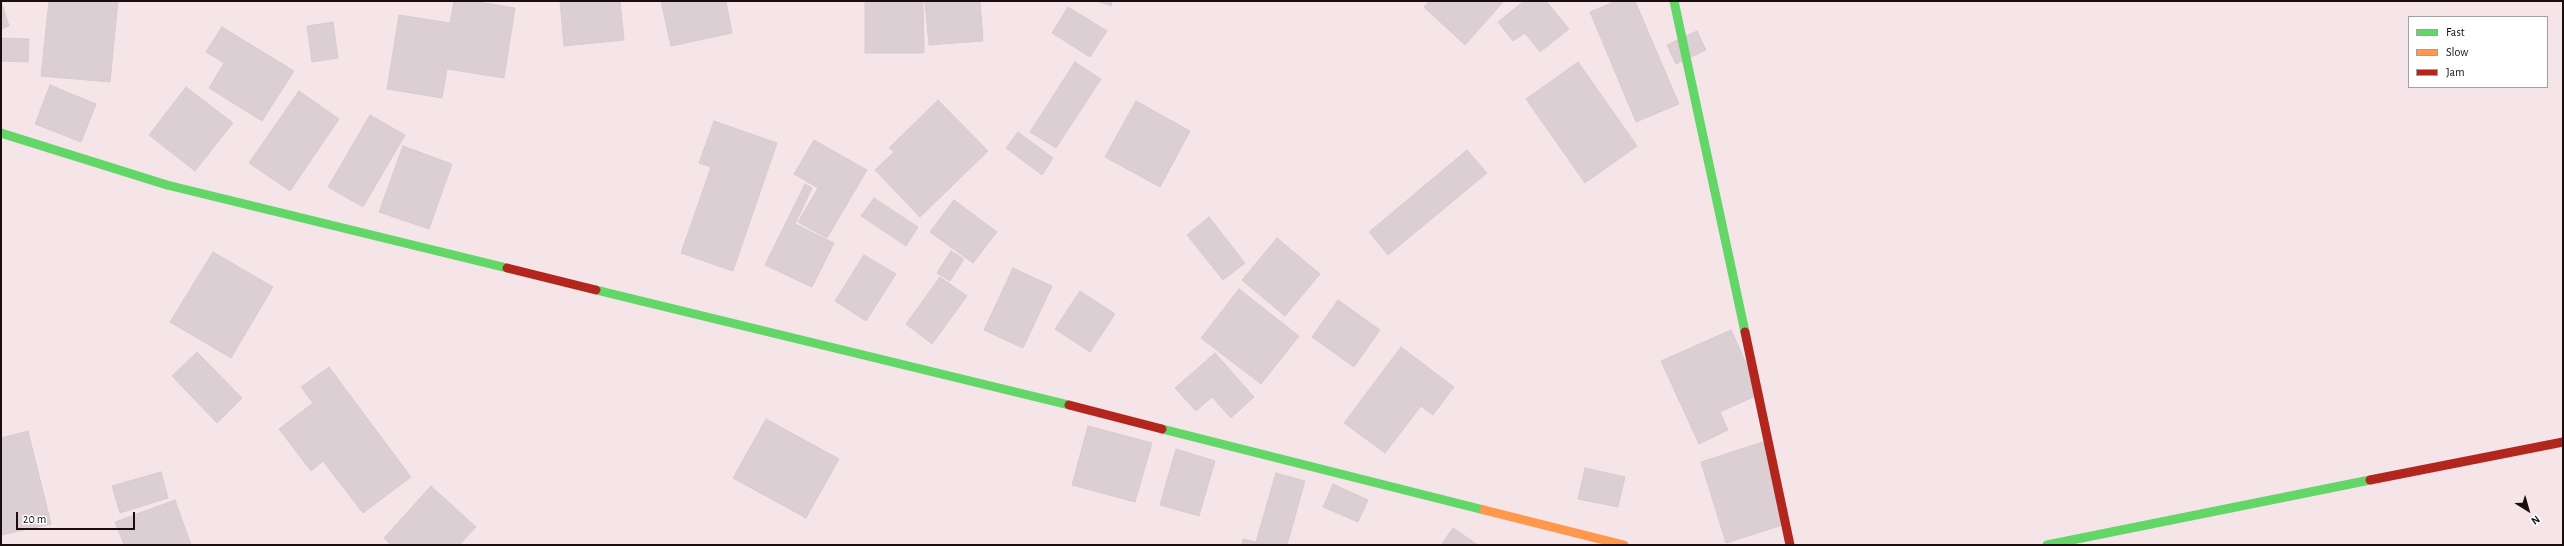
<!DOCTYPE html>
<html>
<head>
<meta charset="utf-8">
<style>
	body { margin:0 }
	#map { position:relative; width:2564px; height:546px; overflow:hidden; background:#f5e5e8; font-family:"Alegreya Sans",sans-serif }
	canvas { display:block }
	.frame { position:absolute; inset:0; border:2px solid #190d10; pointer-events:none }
	.legend { position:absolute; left:2408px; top:16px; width:140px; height:72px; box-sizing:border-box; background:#fff; border:1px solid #a39e9f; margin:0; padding:5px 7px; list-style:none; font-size:12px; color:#190d10 }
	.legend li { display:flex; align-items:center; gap:8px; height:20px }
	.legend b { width:20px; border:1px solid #a39e9f }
	.north { position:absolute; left:2508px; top:490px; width:40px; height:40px; -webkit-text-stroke:3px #fff; paint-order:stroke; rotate:143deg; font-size:11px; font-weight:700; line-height:16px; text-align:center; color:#190d10 }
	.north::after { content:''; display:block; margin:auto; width:14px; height:18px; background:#190d10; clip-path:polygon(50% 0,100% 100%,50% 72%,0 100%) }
	.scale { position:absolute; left:16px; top:512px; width:119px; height:18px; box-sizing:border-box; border:2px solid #190d10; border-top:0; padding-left:5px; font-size:12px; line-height:14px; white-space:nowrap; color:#190d10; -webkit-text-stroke:3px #fff; paint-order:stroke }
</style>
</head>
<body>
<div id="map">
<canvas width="2564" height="546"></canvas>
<div class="frame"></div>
<ul class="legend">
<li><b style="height:5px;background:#63d668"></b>Fast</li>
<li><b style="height:5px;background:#ff974d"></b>Slow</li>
<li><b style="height:5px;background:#b3261e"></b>Jam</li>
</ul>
<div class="north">N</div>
<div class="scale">20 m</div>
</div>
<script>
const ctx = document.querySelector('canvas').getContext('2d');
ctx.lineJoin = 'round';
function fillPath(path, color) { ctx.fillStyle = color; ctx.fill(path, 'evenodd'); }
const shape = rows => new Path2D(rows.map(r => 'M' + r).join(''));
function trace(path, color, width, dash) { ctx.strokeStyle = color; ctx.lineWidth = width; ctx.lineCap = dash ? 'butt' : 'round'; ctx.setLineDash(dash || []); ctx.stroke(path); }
const building = shape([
	[1,1,9,26,1,29,1,1],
	[49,1,118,1,110,82,41,76,49,1],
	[454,1,473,1,515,8,504,78,447,69,442,98,387,89,399,15,450,23,454,1],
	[560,1,620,1,624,40,564,46,560,1],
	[661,1,726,1,732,33,671,46,661,1],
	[865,1,923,1,924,53,865,53,865,1],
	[925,1,980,1,983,41,929,45,925,1],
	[1097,1,1112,1,1111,6,1097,1],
	[1429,1,1504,1,1465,45,1424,7,1429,1],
	[1524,1,1546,1,1569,29,1540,52,1525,33,1513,41,1498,22,1524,1],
	[1616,1,1635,1,1679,104,1636,122,1590,12,1616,1],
	[1068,7,1107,31,1090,57,1052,33,1068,7],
	[333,22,338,58,312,62,307,26,333,22],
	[222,27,294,71,262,121,209,88,224,63,206,52,222,27],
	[1697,31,1706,50,1676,64,1667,45,1697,31],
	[1,38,29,39,28,62,1,61,1,38],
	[1075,62,1101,79,1056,148,1030,132,1075,62],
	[1578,62,1637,146,1585,183,1526,99,1578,62],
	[50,85,96,104,81,142,35,124,50,85],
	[186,87,233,123,195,171,149,135,186,87],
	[299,91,339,119,290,191,249,163,299,91],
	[938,100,988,151,920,217,875,170,894,152,889,148,938,100],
	[1136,101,1190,131,1160,187,1105,157,1136,101],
	[370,115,405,135,363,207,328,187,370,115],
	[714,121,777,143,733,271,681,253,711,167,699,163,714,121],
	[1018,132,1053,158,1042,175,1006,148,1018,132],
	[814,140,867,170,827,238,798,222,818,188,794,174,814,140],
	[403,146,452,164,429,229,379,212,403,146],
	[1467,150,1487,173,1388,255,1369,232,1467,150],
	[805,184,812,188,795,224,834,243,812,287,765,265,805,184],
	[874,198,918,227,906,246,861,216,874,198],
	[954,200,997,232,973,263,930,232,954,200],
	[1209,217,1245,263,1223,280,1187,235,1209,217],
	[1277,238,1320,274,1285,316,1242,280,1277,238],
	[951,251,964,259,950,281,937,273,951,251],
	[213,252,273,287,231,358,170,322,213,252],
	[864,255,896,274,866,321,835,301,864,255],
	[1013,268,1052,286,1023,348,984,330,1013,268],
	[940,277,967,296,932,344,906,324,940,277],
	[1239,289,1299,336,1261,384,1201,338,1239,289],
	[1080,291,1115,314,1090,352,1055,329,1080,291],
	[1338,300,1380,330,1354,367,1312,337,1338,300],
	[1731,330,1760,394,1720,412,1728,430,1699,444,1661,361,1731,330],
	[1401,347,1454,387,1433,415,1421,406,1385,453,1344,423,1401,347],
	[197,352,242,398,217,423,172,376,197,352],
	[1215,353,1254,397,1231,418,1212,397,1196,411,1175,388,1215,353],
	[329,367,411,477,363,513,323,461,311,471,279,429,313,403,301,387,329,367],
	[766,419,839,459,806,518,733,478,766,419],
	[1088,426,1152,443,1135,502,1072,485,1088,426],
	[28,431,51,524,1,535,1,438,28,431],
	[1763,442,1789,523,1726,543,1701,462,1763,442],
	[1176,449,1215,461,1199,516,1160,505,1176,449],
	[1585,468,1625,477,1618,507,1578,499,1585,468],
	[161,472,168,498,120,513,112,486,161,472],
	[1276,473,1305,481,1287,545,1242,545,1243,539,1256,542,1276,473],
	[1333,484,1368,500,1358,522,1323,507,1333,484],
	[431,486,476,527,459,545,391,545,384,538,431,486],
	[175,500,191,545,124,545,115,522,175,500],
	[1453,528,1478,545,1441,545,1453,528]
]);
const fast = shape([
	[1674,1,1745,332],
	[1,133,167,185,507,268],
	[596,290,1069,405],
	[1162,429,1484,510],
	[2047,545,2370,480]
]);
const slow = shape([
	[1484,510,1624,545]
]);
const jam = shape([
	[507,268,596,290],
	[1745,332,1790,545],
	[1069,405,1162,429],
	[2370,480,2563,442]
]);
fillPath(building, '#dbcfd4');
trace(building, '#d7cbd0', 1);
trace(fast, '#63d668', 9);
trace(slow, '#ff974d', 9);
trace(jam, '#b3261e', 9);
</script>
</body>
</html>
